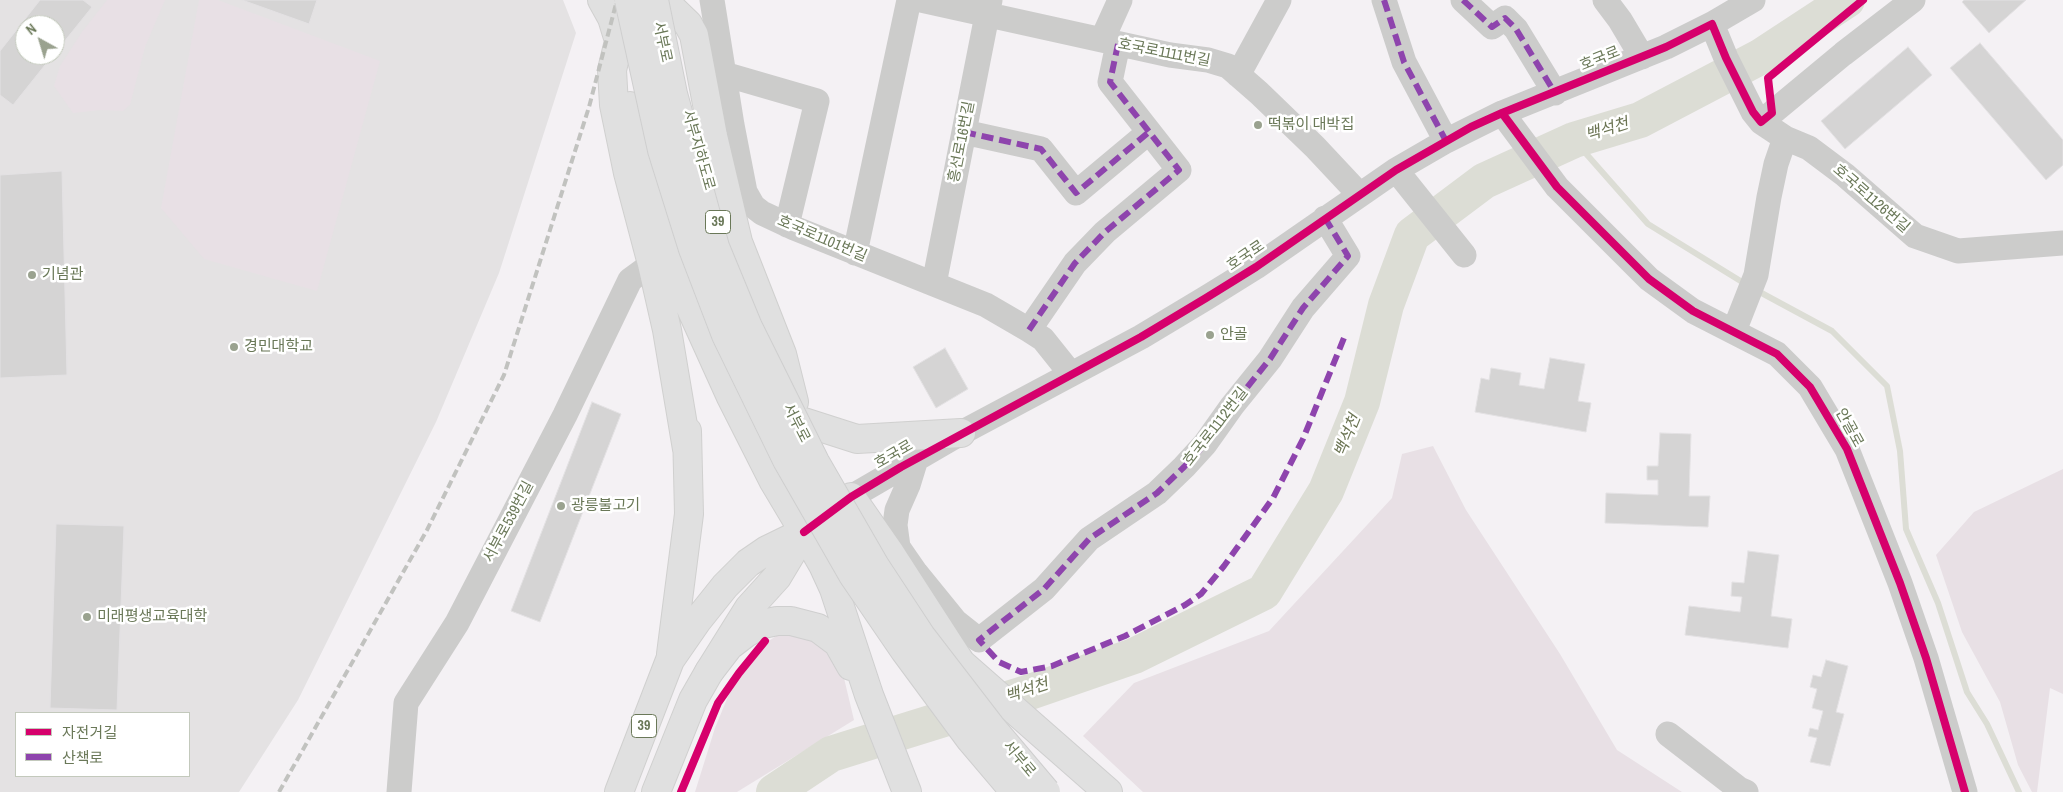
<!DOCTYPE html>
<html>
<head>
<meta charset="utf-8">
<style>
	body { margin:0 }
	#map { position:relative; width:2063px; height:792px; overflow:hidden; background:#f4f1f4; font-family:"Archivo Narrow","Noto Sans KR",sans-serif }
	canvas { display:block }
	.legend { position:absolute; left:15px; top:712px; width:175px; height:65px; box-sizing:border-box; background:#fff; border:1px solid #c3c9bc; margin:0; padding:6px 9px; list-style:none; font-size:15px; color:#6a7858 }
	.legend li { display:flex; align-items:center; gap:10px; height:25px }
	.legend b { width:25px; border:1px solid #c3c9bc }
	.north { position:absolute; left:15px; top:15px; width:50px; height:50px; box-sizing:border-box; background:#fff; border:1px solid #c3c9bc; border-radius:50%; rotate:321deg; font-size:14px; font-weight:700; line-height:20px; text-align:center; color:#6a7858 }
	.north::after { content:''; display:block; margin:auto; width:18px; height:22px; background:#9aa28f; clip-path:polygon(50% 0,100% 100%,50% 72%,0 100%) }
</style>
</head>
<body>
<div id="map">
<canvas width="2063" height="792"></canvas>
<ul class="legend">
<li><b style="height:6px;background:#d6006c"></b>자전거길</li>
<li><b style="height:6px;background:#8e44ad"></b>산책로</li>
</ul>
<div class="north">N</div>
</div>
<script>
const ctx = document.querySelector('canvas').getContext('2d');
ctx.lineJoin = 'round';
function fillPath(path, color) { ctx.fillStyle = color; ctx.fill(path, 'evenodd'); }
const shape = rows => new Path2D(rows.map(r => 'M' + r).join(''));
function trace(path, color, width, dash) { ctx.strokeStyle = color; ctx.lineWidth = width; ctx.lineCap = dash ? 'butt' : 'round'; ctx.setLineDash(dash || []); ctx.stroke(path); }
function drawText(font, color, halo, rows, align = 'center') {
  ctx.font = font + ' "Archivo Narrow","Noto Sans KR",sans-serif'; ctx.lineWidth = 5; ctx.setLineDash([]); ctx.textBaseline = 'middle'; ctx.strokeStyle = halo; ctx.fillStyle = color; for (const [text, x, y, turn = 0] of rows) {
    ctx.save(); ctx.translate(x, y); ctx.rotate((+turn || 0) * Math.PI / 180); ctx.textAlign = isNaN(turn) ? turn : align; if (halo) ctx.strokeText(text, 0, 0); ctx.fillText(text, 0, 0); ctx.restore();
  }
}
const built = shape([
	[0,0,563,0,576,33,499,273,436,422,298,700,239,792,0,792],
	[25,25,55,25,55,55,25,55],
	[16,713,189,713,189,776,16,776]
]);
const green = shape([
	[107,0,165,0,145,47,130,105,123,111,101,110,73,113,54,86,60,66,82,32],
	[199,0,218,0,380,61,317,291,204,259,161,208],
	[1433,446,1466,510,1560,654,1617,750,1682,792,1143,792,1083,736,1134,683,1269,631,1392,498,1402,454],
	[2063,469,2063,694,2050,688,2037,792,2032,792,2018,765,2000,702,1962,632,1936,555,1974,512],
	[785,630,819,630,838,653,854,720,737,792,695,792,715,728,729,694,751,653]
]);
const stream = shape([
	[1574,140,1648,224,1747,285],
	[1756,290,1832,331,1887,386,1900,451,1906,529,1938,603,1967,692,1987,724,2019,792]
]);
const river = shape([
	[774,792,831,754,1024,694,1134,656,1264,592,1326,491,1362,402,1386,305,1412,235,1484,181,1574,140,1640,120,1760,57,1847,0]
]);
const building = shape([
	[40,0,83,0,92,7,55,53,55,25,25,25,25,55,53,55,13,105,0,95,0,51,40,0],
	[242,0,317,0,309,24,242,0],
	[1964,0,2026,0,1989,33,1962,2,1964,0],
	[1980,43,2063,140,2063,165,2046,180,1950,68,1980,43],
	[1908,47,1932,75,1845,149,1821,121,1908,47],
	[62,171,67,375,0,378,0,175,62,171],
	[945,348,968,389,936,408,913,367,945,348],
	[1550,358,1585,364,1578,401,1591,403,1586,432,1475,412,1481,378,1489,380,1491,368,1521,373,1519,385,1544,389,1550,358],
	[592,402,621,414,540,622,511,611,592,402],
	[1660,433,1691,434,1689,496,1710,496,1708,527,1605,523,1606,493,1658,495,1658,480,1647,480,1647,466,1658,466,1660,433],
	[56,524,124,526,117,710,50,708,56,524],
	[1748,551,1779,555,1771,616,1792,619,1788,648,1685,635,1689,606,1740,612,1742,597,1731,596,1732,582,1744,583,1748,551],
	[1826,660,1848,666,1836,712,1844,714,1830,766,1810,762,1817,738,1808,736,1810,728,1818,730,1823,711,1812,708,1817,689,1810,687,1813,675,1821,677,1826,660]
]);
const minor = shape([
	[712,0,732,125,745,192,753,206,762,213,794,228,986,305,1029,330,1043,339,1071,374],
	[921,0,1170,55,1208,60,1228,66,1259,93,1315,147,1359,194],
	[1384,0,1404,62,1446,141],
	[1463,0,1492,27,1505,18,1516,29,1555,93],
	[1605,0,1620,20,1642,57],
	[1712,24,1726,58,1753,112,1761,122,1785,138,1809,148,1845,175,1915,236,1958,251,2063,243],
	[1102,40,1120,0],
	[724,74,817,101,787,225],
	[1238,75,1279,0],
	[1502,113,1557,187,1649,279,1693,311,1777,354,1810,387,1847,449,1900,583,1926,658,1965,792],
	[1761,122,1843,54,1913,0],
	[964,132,1041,149,1076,193,1149,132],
	[1396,170,1464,255],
	[855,253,909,0],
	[934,284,990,0],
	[1029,330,1075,263,1105,232,1179,170,1110,82,1118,44],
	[1734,331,1756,275,1769,197,1776,164,1785,138],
	[916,459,908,485,897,510,895,525,898,547,916,573,955,621,979,640,1044,589,1089,539,1157,493,1184,467,1205,444,1232,406,1270,359,1303,308,1348,256,1325,218],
	[851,497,961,433,1141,337,1206,298,1256,267,1396,170,1446,141,1502,113,1666,47,1712,24,1753,0],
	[1668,734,1739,789,1746,792],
	[399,792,406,703,457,623,565,415,630,280,652,264]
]);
const major = shape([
	[602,0,612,18,619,41,612,70,614,105,628,173,652,264,667,330,687,449],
	[663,0,688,24,694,35,713,136,738,242,782,354,794,402],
	[630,106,688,302,731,397,773,480,804,532],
	[804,422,857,439,961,433],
	[671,654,689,514,687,431],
	[619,792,670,660,697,621,725,586,748,563,767,550,804,532,823,518],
	[656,792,693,700,709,672,749,608,777,577,804,532]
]);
const highway = shape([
	[851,497,890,553,961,663,1108,792],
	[804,532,823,565,834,589,869,695,907,792],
	[709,672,729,646,746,633,763,624,777,621,791,621,818,628,838,643,851,666]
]);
const rail = shape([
	[279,792,427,530,504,375,589,107,617,0]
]);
const highwayBridge = shape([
	[629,0,662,150,693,249,726,335,787,460,853,575,905,651,970,739,1015,792],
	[654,0,673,94,715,247,748,327,815,462,875,566,921,636,991,727,1046,792]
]);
const quiet = shape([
	[1384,0,1404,62,1446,141],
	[1463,0,1492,27,1505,18,1516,29,1555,93],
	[964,132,1041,149,1076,193,1149,132],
	[1325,218,1348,256,1303,308,1270,359,1232,406,1205,444,1184,467,1157,493,1089,539,1044,589,979,640,999,662,1021,672,1052,666,1125,636,1185,605,1201,594,1224,566,1273,498,1303,439,1346,333],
	[1029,330,1075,263,1105,232,1179,170,1110,82,1118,44]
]);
const cycleway = shape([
	[1502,113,1557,187,1649,279,1693,311,1777,354,1810,387,1847,449,1900,583,1926,658,1965,792],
	[804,532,851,497,901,467,1141,337,1206,298,1256,267,1396,170,1471,127,1502,113,1666,47,1712,24,1726,58,1753,112,1761,122,1772,113,1768,78,1863,0],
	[681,792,718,703,739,673,765,641]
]);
const markers = [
	[1258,125,5,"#9aa28f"],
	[32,275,5,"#9aa28f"],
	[1210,335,5,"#9aa28f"],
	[234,347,5,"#9aa28f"],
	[561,506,5,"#9aa28f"],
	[87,617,5,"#9aa28f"]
];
const shields = [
	[718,222,25],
	[644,726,25]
];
const shieldNames = [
	["39",718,222],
	["39",644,726]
];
const streetNames = [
	["서부로",662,42,78],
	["호국로1111번길",1164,53,11],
	["호국로",1600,59,-22],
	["흥선로16번길",962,142,-79],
	["서부지하도로",698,150,74],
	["호국로1126번길",1871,199,41],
	["호국로1101번길",822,239,23],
	["호국로",1246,256,-34],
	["서부로",796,423,63],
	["호국로1112번길",1216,427,-52],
	["안골로",1849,428,61],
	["호국로",894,455,-30],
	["서부로539번길",509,522,-62],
	["서부로",1019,759,50]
];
const poiNames = [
	["떡볶이 대박집",1268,125],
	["기념관",42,275],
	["안골",1220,335],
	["경민대학교",244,347],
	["광릉불고기",571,506],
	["미래평생교육대학",97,617]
];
const waterNames = [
	["백석천",1607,130,-17],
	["백석천",1348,436,-68],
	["백석천",1027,691,-18]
];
fillPath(built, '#e4e2e3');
fillPath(green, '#e8e0e5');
trace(stream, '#dcddd5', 6);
trace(river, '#dcddd5', 36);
fillPath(building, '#d5d4d4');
trace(building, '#e3e1e3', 1);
trace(major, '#d0d0cf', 30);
trace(highway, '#cfcfcf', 30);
trace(minor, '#cccccb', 25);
trace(major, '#e0e0e0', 28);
trace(highway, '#e0e0e0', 28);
trace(rail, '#c1c2bf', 4, [8, 4]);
trace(highwayBridge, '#cfcfcf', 30, []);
trace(highwayBridge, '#e0e0e0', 28);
trace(quiet, '#8e44ad', 6, [12, 6]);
trace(cycleway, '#d6006c', 8);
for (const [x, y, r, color] of markers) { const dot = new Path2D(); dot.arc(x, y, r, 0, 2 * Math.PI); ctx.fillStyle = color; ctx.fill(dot); trace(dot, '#fff', 2); }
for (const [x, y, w] of shields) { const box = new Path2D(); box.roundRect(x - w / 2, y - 11.5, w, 23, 4); ctx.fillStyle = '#fff'; ctx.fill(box); trace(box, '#6a7858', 1); }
drawText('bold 14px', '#6a7858', null, shieldNames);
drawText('15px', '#6a7858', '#fff', streetNames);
drawText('15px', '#6a7858', '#fff', poiNames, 'left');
drawText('italic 16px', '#6b7453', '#fff', waterNames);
</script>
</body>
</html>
